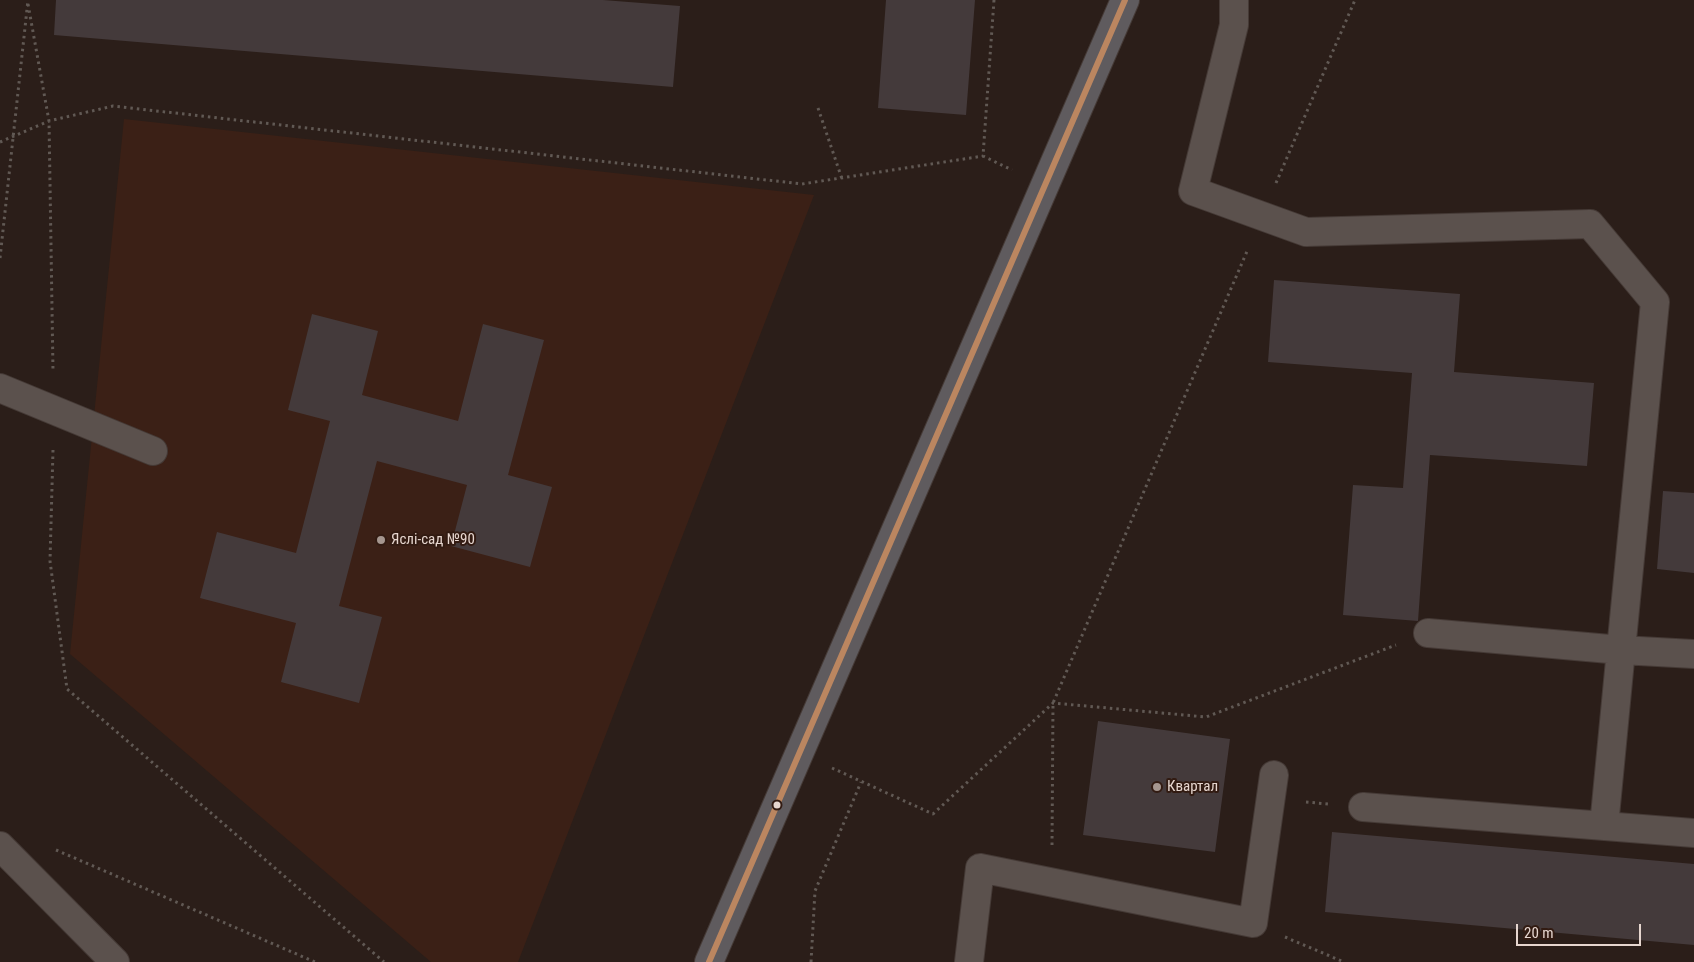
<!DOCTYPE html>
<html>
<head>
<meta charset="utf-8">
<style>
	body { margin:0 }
	#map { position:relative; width:1694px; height:962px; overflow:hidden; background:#2b1e19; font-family:"Roboto Condensed",sans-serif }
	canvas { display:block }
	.scale { position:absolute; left:1516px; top:924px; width:125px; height:22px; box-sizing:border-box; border:2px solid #e6d6cf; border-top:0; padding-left:6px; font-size:15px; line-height:18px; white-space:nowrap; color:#e6d6cf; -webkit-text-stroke:4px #321b12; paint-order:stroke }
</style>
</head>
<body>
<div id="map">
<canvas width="1694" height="962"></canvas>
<div class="scale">20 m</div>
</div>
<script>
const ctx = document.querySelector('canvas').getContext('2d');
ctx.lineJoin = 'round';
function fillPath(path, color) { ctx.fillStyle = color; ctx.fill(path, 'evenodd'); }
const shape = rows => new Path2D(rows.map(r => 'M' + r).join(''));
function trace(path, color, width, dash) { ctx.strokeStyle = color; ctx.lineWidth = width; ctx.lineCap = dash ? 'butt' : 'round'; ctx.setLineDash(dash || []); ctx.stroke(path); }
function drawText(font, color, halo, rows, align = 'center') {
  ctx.font = font + ' "Roboto Condensed",sans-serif'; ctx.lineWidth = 4; ctx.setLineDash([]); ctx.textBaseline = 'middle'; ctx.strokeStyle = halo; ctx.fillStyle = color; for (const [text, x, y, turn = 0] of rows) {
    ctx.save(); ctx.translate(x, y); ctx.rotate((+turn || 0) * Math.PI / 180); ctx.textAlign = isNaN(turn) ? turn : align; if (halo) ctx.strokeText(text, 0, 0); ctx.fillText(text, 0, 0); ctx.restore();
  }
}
const built = shape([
	[124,119,814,195,518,962,431,962,70,654]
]);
const building = shape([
	[56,0,603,0,680,6,673,87,54,35],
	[886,0,975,0,966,115,878,108],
	[1274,280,1460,294,1454,372,1594,383,1587,466,1430,455,1418,621,1343,615,1353,485,1403,488,1412,373,1268,362],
	[312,314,378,331,362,395,458,421,483,324,544,340,508,475,552,487,530,567,451,546,467,485,377,461,339,606,382,617,359,703,281,682,296,623,200,598,217,532,296,553,330,421,288,410],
	[1663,491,1694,493,1694,573,1657,569],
	[1098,721,1230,739,1215,852,1083,835],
	[1332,832,1694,864,1694,945,1325,912]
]);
const path = shape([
	[994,0,983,156,1012,170],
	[28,4,49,121,53,371],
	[818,108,842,179],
	[0,142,49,121,113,106,802,184,983,156],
	[1276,183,1355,0],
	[0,258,28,0],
	[53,450,50,561,67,689,384,962],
	[832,768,933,814,1053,703,1206,717,1396,645],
	[1306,802,1328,804],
	[1052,845,1053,703,1248,249],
	[56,850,315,962],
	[1285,937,1344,962],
	[811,962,815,891,861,782]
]);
const minor = shape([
	[1234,0,1234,25,1193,191,1306,232,1590,224,1655,302,1621,650,1428,633],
	[0,388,153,451],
	[1363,807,1694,833],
	[1604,826,1621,650,1694,654],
	[0,846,115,962],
	[969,962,980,868,1253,923,1274,775]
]);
const major = shape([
	[709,962,1125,0]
]);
const bus1 = shape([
	[709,962,1125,0]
]);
const markers = [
	[381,540,5,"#a5968f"],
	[1157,787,5,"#a5968f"],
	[777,805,4.5,"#e6d6cf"]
];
const poiNames = [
	["Яслі-сад №90",391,540],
	["Квартал",1167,787]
];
fillPath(built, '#3b2016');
fillPath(building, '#443a3b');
trace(minor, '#453a36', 30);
trace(major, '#453a36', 30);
trace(path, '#615954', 3, [2.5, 4]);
trace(minor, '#5b514d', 28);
trace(major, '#5f5b5e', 28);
trace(bus1, '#bb8660', 6);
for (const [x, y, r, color] of markers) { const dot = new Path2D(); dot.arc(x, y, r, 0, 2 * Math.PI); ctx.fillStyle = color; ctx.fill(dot); trace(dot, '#321b12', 2); }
drawText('15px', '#e6d6cf', '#321b12', poiNames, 'left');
</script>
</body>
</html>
